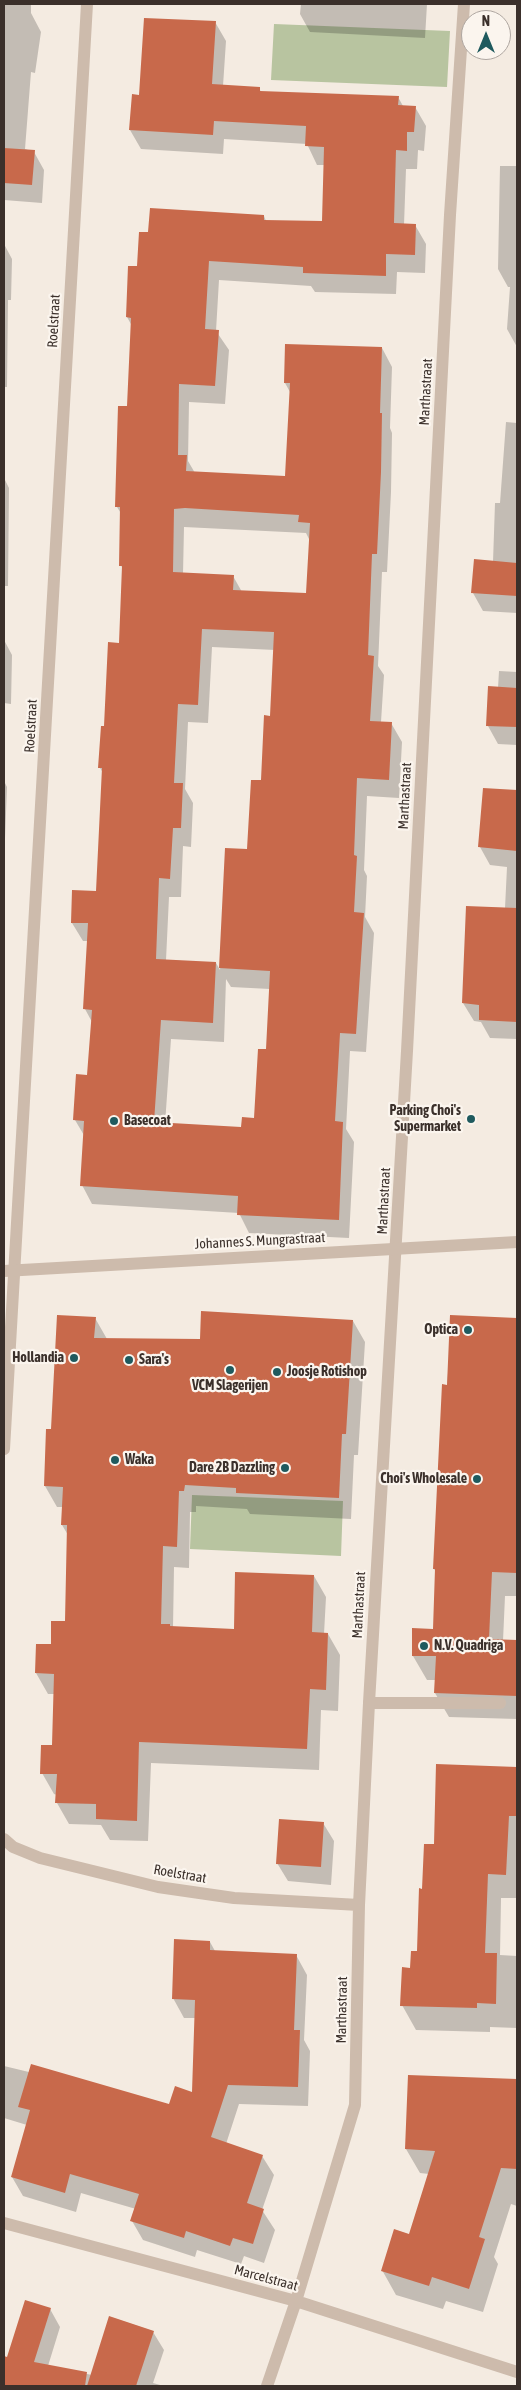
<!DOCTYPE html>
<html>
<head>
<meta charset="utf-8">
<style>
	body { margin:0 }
	#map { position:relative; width:521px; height:2390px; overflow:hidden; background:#f4ebe1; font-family:"Asap Condensed",sans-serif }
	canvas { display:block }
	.frame { position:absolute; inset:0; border:5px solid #3b302b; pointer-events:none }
	.north { position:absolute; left:461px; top:10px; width:50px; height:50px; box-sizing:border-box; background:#fbf5ee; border:1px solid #aea6a0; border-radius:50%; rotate:0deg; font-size:14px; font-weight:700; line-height:20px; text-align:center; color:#3b302b }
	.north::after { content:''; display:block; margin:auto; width:18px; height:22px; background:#1f5a5e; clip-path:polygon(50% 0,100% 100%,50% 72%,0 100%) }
</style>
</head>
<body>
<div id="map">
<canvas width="521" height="2390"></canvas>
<div class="frame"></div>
<div class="north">N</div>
</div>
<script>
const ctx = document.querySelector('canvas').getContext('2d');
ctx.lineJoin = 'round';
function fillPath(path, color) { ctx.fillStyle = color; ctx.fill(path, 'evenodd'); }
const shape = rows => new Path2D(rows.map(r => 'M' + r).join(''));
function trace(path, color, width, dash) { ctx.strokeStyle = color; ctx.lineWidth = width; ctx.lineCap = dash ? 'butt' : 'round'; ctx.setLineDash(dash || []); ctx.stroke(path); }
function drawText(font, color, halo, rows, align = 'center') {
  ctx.font = font + ' "Asap Condensed",sans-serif'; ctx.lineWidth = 4.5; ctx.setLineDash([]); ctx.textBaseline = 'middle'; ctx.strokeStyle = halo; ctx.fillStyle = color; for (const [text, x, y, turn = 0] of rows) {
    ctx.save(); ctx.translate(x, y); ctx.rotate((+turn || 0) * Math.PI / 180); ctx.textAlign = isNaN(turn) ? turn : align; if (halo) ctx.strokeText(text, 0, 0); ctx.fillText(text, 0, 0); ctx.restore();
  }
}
const green = shape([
	[274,24,450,31,447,87,271,80],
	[192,1495,343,1501,341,1556,190,1549]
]);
const shadow = shape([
	[4,4,31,4,31,13,41,32,35,73,31,72,25,149,34,152,44,170,42,203,4,200],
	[301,4,427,4,425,38,310,32,300,14],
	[215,22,226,41,223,86,259,88,261,92,398,97,403,106,415,107,426,126,424,151,418,150,417,169,406,169,404,225,415,225,426,244,425,273,397,272,396,294,315,292,311,286,219,280,216,331,229,350,225,404,189,402,188,461,195,473,287,478,290,392,285,383,382,348,392,367,390,428,392,433,391,492,387,572,382,572,378,666,384,675,381,722,391,723,402,742,399,798,367,796,364,870,367,876,365,917,374,933,366,1052,350,1051,346,1129,354,1142,349,1238,249,1233,239,1213,92,1204,82,1185,85,1137,75,1120,89,1076,92,1022,85,1009,88,941,83,941,72,923,98,892,103,773,100,768,120,644,123,570,121,565,122,515,117,507,128,407,132,326,127,317,138,267,150,233,264,216,266,221,323,223,325,165,317,165,307,144,224,139,223,154,141,149,130,130,140,96],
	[184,527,306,533,310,541,308,594,242,592,233,576,183,574],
	[212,647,275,650,271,717,262,781,248,851,226,849,220,970,216,963,166,960,169,897,181,897,183,846,191,847,193,803,185,789,188,722,208,723],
	[226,979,231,987,270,989,267,1050,255,1119,243,1129,165,1124,171,1039,224,1042],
	[517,154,517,347,507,329,510,287,508,287,498,269,500,166,517,166],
	[4,244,12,259,11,300,8,300,7,387,4,387],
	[506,422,517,423,517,613,483,611,473,593,493,562,495,503,500,503],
	[4,478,9,488,8,586,4,586],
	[4,640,12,655,11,704,4,703],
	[499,671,517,672,517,745,498,744,488,726,498,688],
	[4,781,7,787,5,839,4,839],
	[485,789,517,792,517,1039,490,1038,481,1022,474,1021,463,1003,467,907,505,908,507,867,490,865,480,847],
	[452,1316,517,1320,517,1596,505,1596,503,1641,517,1641,517,1719,449,1717,435,1693,436,1680,427,1680,413,1656,434,1630,436,1572,434,1569],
	[95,1318,107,1339,201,1341,353,1321,365,1342,358,1455,354,1455,351,1519,250,1514,247,1509,196,1506,196,1512,190,1512,189,1568,174,1567,173,1628,235,1630,314,1576,326,1597,324,1634,328,1634,340,1655,338,1711,321,1710,319,1770,151,1763,148,1841,110,1840,101,1825,69,1824,57,1803,57,1795,54,1794,42,1773,53,1746,55,1694,48,1694,36,1673,66,1622,68,1535,62,1525,63,1507,57,1507,45,1486,52,1431],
	[438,1765,517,1768,517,1898,501,1898,500,1955,517,1956,517,2028,490,2027,490,2032,416,2030,402,2005,418,1952,423,1890,435,1846],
	[323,1823,334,1841,331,1885,288,1881,277,1863],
	[210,1942,215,1951,296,1955,307,1975,304,2040,310,2051,308,2106,239,2104,226,2144,262,2156,274,2175,262,2210,275,2230,264,2263,244,2256,241,2264,197,2250,195,2257,143,2240,132,2221,136,2209,81,2193,76,2212,23,2196,12,2177,27,2125,4,2118,4,2066,170,2106,194,2094,196,2018,184,2018,173,1998],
	[409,2076,517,2080,517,2206,511,2204,494,2257,498,2264,483,2312,446,2301,443,2309,396,2295,382,2270,410,2235,429,2174,420,2173,406,2149],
	[26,2302,50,2309,60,2327,48,2366,92,2375,153,2332,164,2350,153,2383,164,2386,4,2386,4,2371]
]);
const building = shape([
	[144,18,216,21,212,84,260,87,260,91,399,96,398,105,416,106,414,132,407,132,407,151,396,150,394,223,416,224,415,255,386,254,386,276,303,273,303,267,209,261,205,329,219,330,215,386,179,384,178,455,187,455,186,471,285,476,290,383,284,383,285,344,382,347,380,413,382,413,381,472,377,554,372,554,368,655,374,656,370,721,392,722,389,780,357,778,354,855,357,856,354,912,364,913,356,1034,340,1033,335,1121,343,1122,339,1220,237,1215,238,1196,80,1186,84,1121,73,1120,76,1074,87,1075,92,1010,83,1009,88,923,71,923,72,890,96,891,102,768,98,768,101,726,104,726,108,642,119,643,122,566,119,566,120,507,115,507,118,406,127,406,131,318,126,317,128,266,137,266,139,232,148,232,150,208,264,215,264,220,322,221,324,147,305,146,306,126,214,121,213,135,129,130,132,94,139,95],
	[185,508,299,515,298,522,310,523,306,593,233,590,234,575,173,572,174,509],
	[202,629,274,632,270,716,264,715,261,780,251,780,247,849,225,848,219,968,270,971,266,1049,258,1049,254,1118,242,1117,241,1127,154,1122,161,1020,213,1023,216,962,156,959,159,878,170,879,173,828,181,828,183,783,174,783,178,704,198,705],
	[4,148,35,150,32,185,4,183],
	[474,559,517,563,517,596,471,593],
	[488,686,517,688,517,727,486,726],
	[483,788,517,790,517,851,478,847],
	[466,906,517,908,517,1022,479,1020,479,1005,462,1003],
	[201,1311,353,1320,346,1434,342,1434,339,1498,236,1493,236,1488,185,1485,184,1491,179,1491,177,1547,163,1546,161,1624,170,1624,170,1626,234,1629,235,1572,314,1575,312,1632,328,1633,326,1690,310,1689,307,1749,139,1742,137,1821,96,1819,96,1804,55,1803,57,1774,40,1774,41,1745,52,1745,54,1674,35,1673,36,1644,51,1644,51,1621,65,1621,67,1525,61,1525,63,1487,44,1486,46,1429,51,1429,57,1315,96,1317,94,1338,200,1339],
	[450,1315,517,1318,517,1573,492,1572,489,1639,517,1640,517,1696,434,1693,436,1656,412,1656,412,1628,433,1629,435,1569,433,1569,442,1384,447,1385],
	[436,1764,517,1767,517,1816,509,1816,506,1875,488,1874,485,1953,497,1953,496,2004,477,2003,477,2008,400,2006,402,1967,410,1968,411,1951,417,1951,419,1888,422,1889,424,1844,434,1844],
	[279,1819,324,1822,321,1867,276,1864],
	[174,1939,210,1941,210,1950,297,1954,294,2030,300,2030,298,2087,228,2085,211,2137,263,2155,247,2203,264,2209,253,2244,233,2238,230,2246,186,2231,184,2238,130,2221,139,2194,70,2174,65,2193,11,2177,30,2110,18,2107,31,2064,169,2104,175,2086,192,2092,195,2000,172,1999],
	[408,2075,517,2079,517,2169,501,2168,479,2237,485,2239,469,2289,432,2277,429,2286,381,2271,394,2229,409,2234,435,2151,405,2149],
	[25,2300,51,2308,34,2362,87,2372,85,2386,4,2386,4,2356,7,2357],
	[109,2316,154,2331,136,2386,87,2386]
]);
const service = shape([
	[369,1703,500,1703]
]);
const minor = shape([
	[4,1449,87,4],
	[4,1839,13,1847,40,1858,158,1887,234,1898,359,1905],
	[4,2223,296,2301,517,2372],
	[267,2386,296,2301,355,2105,359,1905,369,1703,407,1051,450,215,464,4]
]);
const tertiary = shape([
	[4,1271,517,1242]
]);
const markers = [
	[471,1119,5,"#1f5a5e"],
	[114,1121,5,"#1f5a5e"],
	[468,1330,5,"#1f5a5e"],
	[74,1358,5,"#1f5a5e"],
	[129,1360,5,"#1f5a5e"],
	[230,1370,5,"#1f5a5e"],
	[277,1372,5,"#1f5a5e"],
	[115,1460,5,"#1f5a5e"],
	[285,1468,5,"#1f5a5e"],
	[477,1479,5,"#1f5a5e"],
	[424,1646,5,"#1f5a5e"]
];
const streetNames = [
	["Roelstraat",54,321,-87],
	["Marthastraat",426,392,-87],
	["Roelstraat",31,726,-87],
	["Marthastraat",405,796,-87],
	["Marthastraat",384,1201,-87],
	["Johannes S. Mungrastraat",260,1241,-3],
	["Marthastraat",359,1605,-87],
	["Roelstraat",180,1874,10],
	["Marthastraat",342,2010,-89],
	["Marcelstraat",266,2278,15]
];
const poiNames = [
	["Parking Choi's",461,1111],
	["Supermarket",461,1127],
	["Basecoat",124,1121,"left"],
	["Optica",458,1330],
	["Hollandia",64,1358],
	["Sara's",139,1360,"left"],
	["Joosje Rotishop",287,1372,"left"],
	["VCM Slagerijen",230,1386,"center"],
	["Waka",125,1460,"left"],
	["Dare 2B Dazzling",275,1468],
	["Choi's Wholesale",467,1479],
	["N.V. Quadriga",434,1646,"left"]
];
fillPath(green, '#b8c4a0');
fillPath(shadow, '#0003');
fillPath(building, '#c8694b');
trace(service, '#cdbbac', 12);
trace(minor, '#cdbbac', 12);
trace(tertiary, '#cdbbac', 12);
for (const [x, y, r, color] of markers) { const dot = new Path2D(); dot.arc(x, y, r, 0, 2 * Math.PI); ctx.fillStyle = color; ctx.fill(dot); trace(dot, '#fbf5ee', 2); }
drawText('14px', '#3b302b', '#fbf5ee', streetNames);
drawText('bold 14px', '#3b302b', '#fbf5ee', poiNames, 'right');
</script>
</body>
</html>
